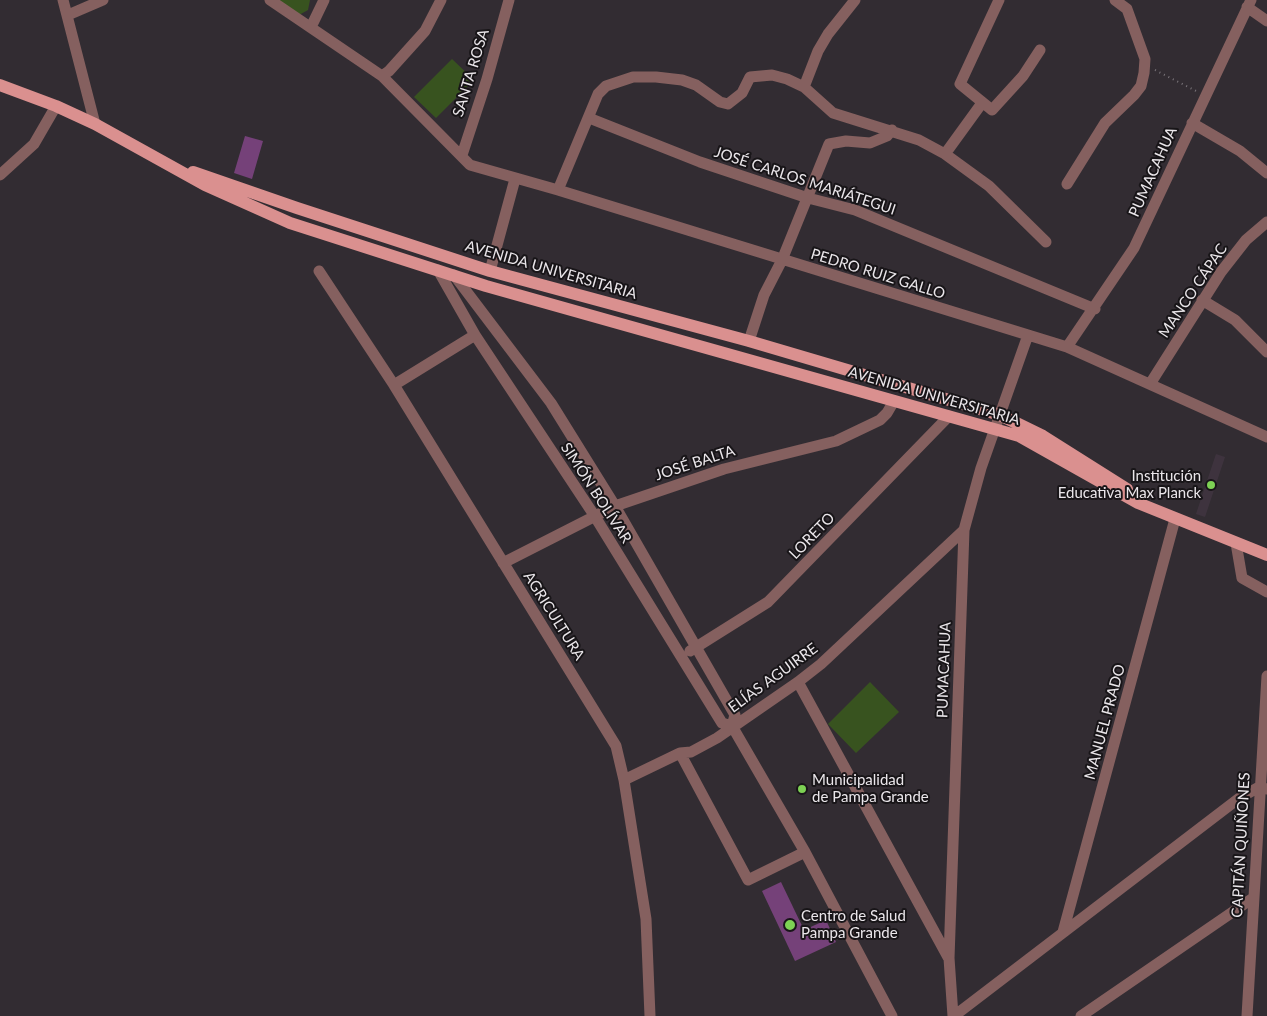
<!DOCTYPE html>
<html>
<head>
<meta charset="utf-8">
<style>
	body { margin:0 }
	canvas { display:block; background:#322c32 }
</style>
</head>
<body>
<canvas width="1267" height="1016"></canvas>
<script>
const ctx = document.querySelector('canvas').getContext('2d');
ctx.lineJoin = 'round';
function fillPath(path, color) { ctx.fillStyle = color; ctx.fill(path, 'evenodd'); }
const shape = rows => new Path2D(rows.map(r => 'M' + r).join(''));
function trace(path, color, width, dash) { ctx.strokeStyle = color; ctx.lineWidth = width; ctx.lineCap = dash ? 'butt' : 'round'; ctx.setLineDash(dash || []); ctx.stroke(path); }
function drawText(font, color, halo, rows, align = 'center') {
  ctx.font = font + ' Lato,sans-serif'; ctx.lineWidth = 4; ctx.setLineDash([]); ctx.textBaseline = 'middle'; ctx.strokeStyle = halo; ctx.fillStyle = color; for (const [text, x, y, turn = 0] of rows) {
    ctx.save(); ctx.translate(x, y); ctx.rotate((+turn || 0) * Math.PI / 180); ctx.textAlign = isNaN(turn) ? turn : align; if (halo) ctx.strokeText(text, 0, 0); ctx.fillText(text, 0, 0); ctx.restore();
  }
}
const built = shape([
	[1216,454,1225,457,1205,517,1196,514]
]);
const green = shape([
	[278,0,310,0,308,10,299,15],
	[452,59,474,80,436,118,414,97],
	[870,682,899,712,856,753,828,724]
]);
const building = shape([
	[245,136,263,141,252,179,234,173],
	[781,882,804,930,826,920,836,942,795,961,762,891]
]);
const path = shape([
	[1155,70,1196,91]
]);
const minor = shape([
	[63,0,95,124],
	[270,0,382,76,470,165,558,190,1067,347,1267,437],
	[999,0,960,84,992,110,1023,76,1040,50],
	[1115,0,1127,9],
	[1247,7,1267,21],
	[68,15,103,0],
	[311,27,324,0],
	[382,76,389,71,425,31,441,0],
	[804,87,818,51,828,34,855,0],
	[589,118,700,162,808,198,855,210,1095,309],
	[1192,123,1240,151,1267,173],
	[945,154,982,103],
	[462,155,487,79,509,0],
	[0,175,34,144,56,106],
	[1067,184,1105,123,1134,95,1141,86,1144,73,1145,59,1127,9],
	[558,190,598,94,606,86,633,77,656,77,682,80,696,85,720,102,728,104,742,93,750,77,772,75,787,79,804,87,833,113,919,140,945,154,989,186,1046,242],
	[438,270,475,335,594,515,722,723,732,726],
	[319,271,394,385,616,746,624,780,646,919,650,1016],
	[490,271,515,179],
	[454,275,551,403,615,506,735,715,732,726,805,852,892,1016],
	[1202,300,1235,320,1267,352],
	[749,341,764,295,782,260,829,144,846,141,870,143,887,136,892,130],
	[1067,347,1134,248,1251,0],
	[1150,384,1221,272,1246,240,1267,222],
	[394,385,475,335],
	[1236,543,1242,578,1267,592],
	[503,563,615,506,724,469,836,441,880,420,887,413,894,401],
	[690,651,768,602,949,416],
	[798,682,948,957],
	[680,753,748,880,805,852],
	[624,780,680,753,691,752,717,738,798,682,821,664,964,530],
	[1063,932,1175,519],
	[953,1016,949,958,964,530,981,468,1028,335],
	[954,1016,1238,799,1259,787,1267,789],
	[1081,1016,1253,898],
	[1247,1016,1267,676]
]);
const major = shape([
	[0,85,56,106,95,124,205,185,290,223,486,286,1019,436,1138,503,1267,555],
	[193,172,297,208,490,271,749,341,1000,415,1043,436,1127,489]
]);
const markers = [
	[1211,485,5,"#7dd154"],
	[802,789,5,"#7dd154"],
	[790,925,6,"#7dd154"]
];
const streetNames = [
	["SANTA ROSA",471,73,-73],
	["PUMACAHUA",1153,172,-66],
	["JOSÉ CARLOS MARIÁTEGUI",805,181,18],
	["AVENIDA UNIVERSITARIA",551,270,16],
	["PEDRO RUIZ GALLO",878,274,17],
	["MANCO CÁPAC",1193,291,-56],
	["AVENIDA UNIVERSITARIA",934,396,16],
	["JOSÉ BALTA",695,463,-18],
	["SIMÓN BOLÍVAR",596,493,57],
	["LORETO",812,536,-46],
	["AGRICULTURA",554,616,58],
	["PUMACAHUA",944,670,-88],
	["ELÍAS AGUIRRE",773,678,-36],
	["MANUEL PRADO",1105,722,-75],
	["CAPITÁN QUIÑONES",1241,845,-87]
];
const poiNames = [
	["Institución",1201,476,"right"],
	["Educativa Max Planck",1201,493,"right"],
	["Municipalidad",812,780],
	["de Pampa Grande",812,797],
	["Centro de Salud",801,916],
	["Pampa Grande",801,933]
];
fillPath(built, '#3e333e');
fillPath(green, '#38531f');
fillPath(building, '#754179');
trace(path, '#7a757a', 2, [1, 4]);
trace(minor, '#85605f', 11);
trace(major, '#da908f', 12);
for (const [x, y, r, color] of markers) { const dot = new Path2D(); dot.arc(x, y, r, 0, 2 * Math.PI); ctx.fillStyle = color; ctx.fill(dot); trace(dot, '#181518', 2); }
drawText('15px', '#eae6ea', '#181518', streetNames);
drawText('15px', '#eae6ea', '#181518', poiNames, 'left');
</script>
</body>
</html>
